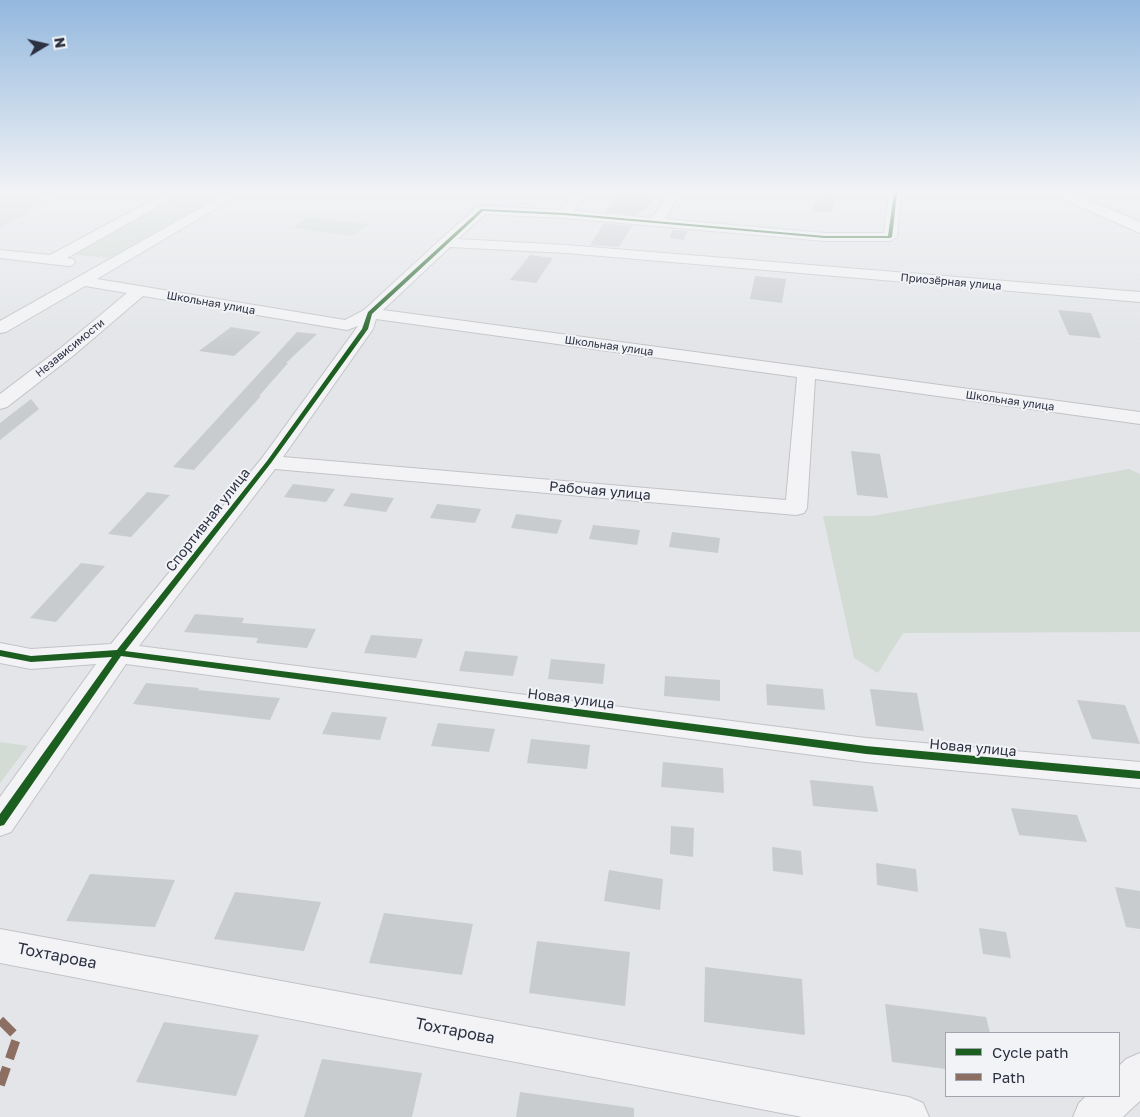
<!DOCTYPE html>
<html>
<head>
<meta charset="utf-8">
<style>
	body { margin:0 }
	#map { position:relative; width:1140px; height:1117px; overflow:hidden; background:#e3e5e8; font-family:"Golos Text",sans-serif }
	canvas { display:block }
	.legend { position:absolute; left:945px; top:1032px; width:175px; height:65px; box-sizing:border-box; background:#f2f3f7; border:1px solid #a3a5ae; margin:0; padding:6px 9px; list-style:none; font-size:15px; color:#2c3040 }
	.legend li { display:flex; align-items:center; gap:10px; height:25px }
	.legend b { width:25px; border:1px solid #a3a5ae }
	.north { position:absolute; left:20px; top:20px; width:50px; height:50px; -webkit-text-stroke:4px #f2f3f7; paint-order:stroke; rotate:81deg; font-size:14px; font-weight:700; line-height:20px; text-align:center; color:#2c3040 }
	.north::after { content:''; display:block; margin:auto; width:18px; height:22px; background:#2c3040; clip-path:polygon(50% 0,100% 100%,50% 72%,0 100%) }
</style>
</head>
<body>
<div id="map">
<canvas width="1140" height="1117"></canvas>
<ul class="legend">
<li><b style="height:6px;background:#1b5e20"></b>Cycle path</li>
<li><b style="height:6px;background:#8d6e63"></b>Path</li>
</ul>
<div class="north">N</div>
</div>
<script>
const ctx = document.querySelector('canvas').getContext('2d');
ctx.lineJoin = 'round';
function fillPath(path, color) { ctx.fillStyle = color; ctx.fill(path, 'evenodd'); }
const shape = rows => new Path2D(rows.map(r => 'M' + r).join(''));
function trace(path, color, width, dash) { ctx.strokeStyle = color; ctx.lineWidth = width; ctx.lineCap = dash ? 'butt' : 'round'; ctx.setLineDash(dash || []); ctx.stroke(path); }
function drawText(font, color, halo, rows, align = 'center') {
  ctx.font = font + ' "Golos Text",sans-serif'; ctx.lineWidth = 4; ctx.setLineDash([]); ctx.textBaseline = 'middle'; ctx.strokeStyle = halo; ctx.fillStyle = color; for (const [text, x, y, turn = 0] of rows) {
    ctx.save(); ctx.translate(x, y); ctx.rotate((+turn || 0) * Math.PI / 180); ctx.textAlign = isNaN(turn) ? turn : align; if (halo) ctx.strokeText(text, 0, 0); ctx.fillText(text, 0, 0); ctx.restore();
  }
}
const green = shape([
	[0,192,54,192,32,210,0,228],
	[183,192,228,192,109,258,68,254],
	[308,217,368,224,353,236,292,228],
	[1129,469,1140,474,1140,632,903,633,878,673,854,658,823,516,873,516],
	[0,742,28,746,0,783]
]);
const building = shape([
	[619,192,657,192,643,212,640,210,638,215,605,212],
	[818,193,835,195,831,213,813,211],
	[604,223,632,226,619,247,590,245],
	[673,230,688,231,684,240,669,238],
	[530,255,553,258,536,283,510,280],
	[755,276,786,279,782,303,750,299],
	[1058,310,1091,313,1101,338,1069,335],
	[231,327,261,332,234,356,199,351],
	[297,332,317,334,286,363,288,363,259,396,261,396,194,470,173,467],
	[31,399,39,409,0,440,0,423],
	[851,451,880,454,888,498,857,495],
	[293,484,335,489,326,502,284,497],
	[147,492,170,495,131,537,108,534],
	[351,493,394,498,386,512,343,506],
	[437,504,481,509,475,523,430,518],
	[516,514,562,520,557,534,511,528],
	[593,525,640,530,637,545,589,539],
	[672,532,720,538,718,553,669,547],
	[81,563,105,566,56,622,30,618],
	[195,614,244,618,242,623,316,629,307,648,256,643,258,638,184,632],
	[371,635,423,639,416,658,364,653],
	[465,651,518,656,513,676,459,671],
	[551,659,605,664,603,684,548,679],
	[665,676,720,680,720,701,664,696],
	[146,683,199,688,198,690,280,698,270,720,133,704],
	[766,684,823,689,825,710,767,705],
	[870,689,917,693,924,731,876,726],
	[1077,700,1125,705,1140,744,1092,739],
	[332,712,387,717,380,740,322,734],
	[438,723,495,729,489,752,431,746],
	[531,739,590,745,587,769,527,763],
	[663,762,723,768,724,793,661,787],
	[810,780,873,786,878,812,813,806],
	[1011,808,1077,815,1087,842,1019,835],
	[671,826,694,828,693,857,670,854],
	[772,847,801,851,803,875,773,871],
	[876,863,916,869,918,892,877,885],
	[609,870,663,879,660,910,604,901],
	[90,874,175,880,155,927,66,921],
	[1115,887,1140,891,1140,929,1126,927],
	[235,892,321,902,304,951,214,939],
	[384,913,473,924,462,975,369,963],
	[979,928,1006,932,1011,958,983,954],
	[537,941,630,952,625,1006,529,993],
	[705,967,802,979,805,1035,704,1022],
	[885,1004,986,1017,990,1033,946,1033,946,1069,892,1062],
	[164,1022,259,1035,236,1096,136,1082],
	[322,1059,422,1073,412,1117,304,1117],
	[520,1092,634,1108,634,1117,516,1117]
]);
const minor = shape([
	[52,192,67,192,57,198,53,197,52,192],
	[167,192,183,192,67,258,73,259,75,262,73,265,68,266,0,258,0,250,50,255,167,192],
	[229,192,244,192,97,279,345,320,364,310,440,240,477,207,482,206,561,210,576,192,589,192,574,211,652,218,669,192,681,192,665,219,825,233,884,233,889,193,905,192,901,195,897,237,890,241,825,241,564,218,485,214,458,239,566,245,1140,292,1140,302,566,253,450,247,383,310,1140,412,1140,424,815,379,807,508,804,513,796,515,275,469,139,646,866,738,1140,762,1140,788,866,762,126,664,11,832,0,836,0,797,96,664,31,669,0,663,0,643,31,649,111,644,262,458,358,326,347,330,143,296,74,355,7,407,0,409,0,394,62,347,127,293,85,286,6,332,0,333,0,321,229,192],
	[376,319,797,377,786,500,283,457,373,329,376,319],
	[0,929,909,1097,923,1103,929,1117,802,1117,0,963,0,929],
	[1140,1053,1140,1101,1130,1110,1123,1117,1073,1117,1079,1103,1086,1096,1119,1096,1119,1066,1126,1059,1140,1053]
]);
const major = shape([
	[1052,192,1071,192,1140,222,1140,233,1054,195,1052,192]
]);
const quiet = shape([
	[0,1020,17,1037,0,1086]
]);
const cycleway = shape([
	[894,192,901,192,897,194,892,237,890,238,825,238,564,215,483,211,372,314,368,329,271,463,125,651,866,746,1140,771,1140,779,866,754,121,656,4,825,0,826,0,814,112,657,31,662,0,656,0,650,31,656,117,650,267,461,362,329,368,312,481,209,564,213,825,236,888,236,894,192]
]);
const farStreetnames = [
	["Приозёрная улица",951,282,5],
	["Школьная улица",211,303,10],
	["Школьная улица",609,346,8],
	["Независимости",70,348,-39],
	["Школьная улица",1010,401,8]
];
const streetNames = [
	["Рабочая улица",600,491,5],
	["Спортивная улица",208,520,-52],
	["Новая улица",571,699,7],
	["Новая улица",973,748,5]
];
const nearStreetnames = [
	["Тохтарова",57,956,11],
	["Тохтарова",455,1031,11]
];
fillPath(green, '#d2dbd4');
fillPath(building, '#c9cccf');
trace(minor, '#c2c3c6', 2);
trace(major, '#c0c2c5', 2);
fillPath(minor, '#f3f3f5');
fillPath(major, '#f7f7f7');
trace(quiet, '#8d6e63', 9, [19, 9]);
fillPath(cycleway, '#1b5e20');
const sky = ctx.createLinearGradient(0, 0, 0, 349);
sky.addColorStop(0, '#93b8de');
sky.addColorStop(0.55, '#f2f3f5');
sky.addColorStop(1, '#f2f3f500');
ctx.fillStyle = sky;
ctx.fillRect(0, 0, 1140, 349);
drawText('11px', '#2c3040', '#f2f3f7', farStreetnames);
drawText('14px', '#2c3040', '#f2f3f7', streetNames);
drawText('16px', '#2c3040', '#f2f3f7', nearStreetnames);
</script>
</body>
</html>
